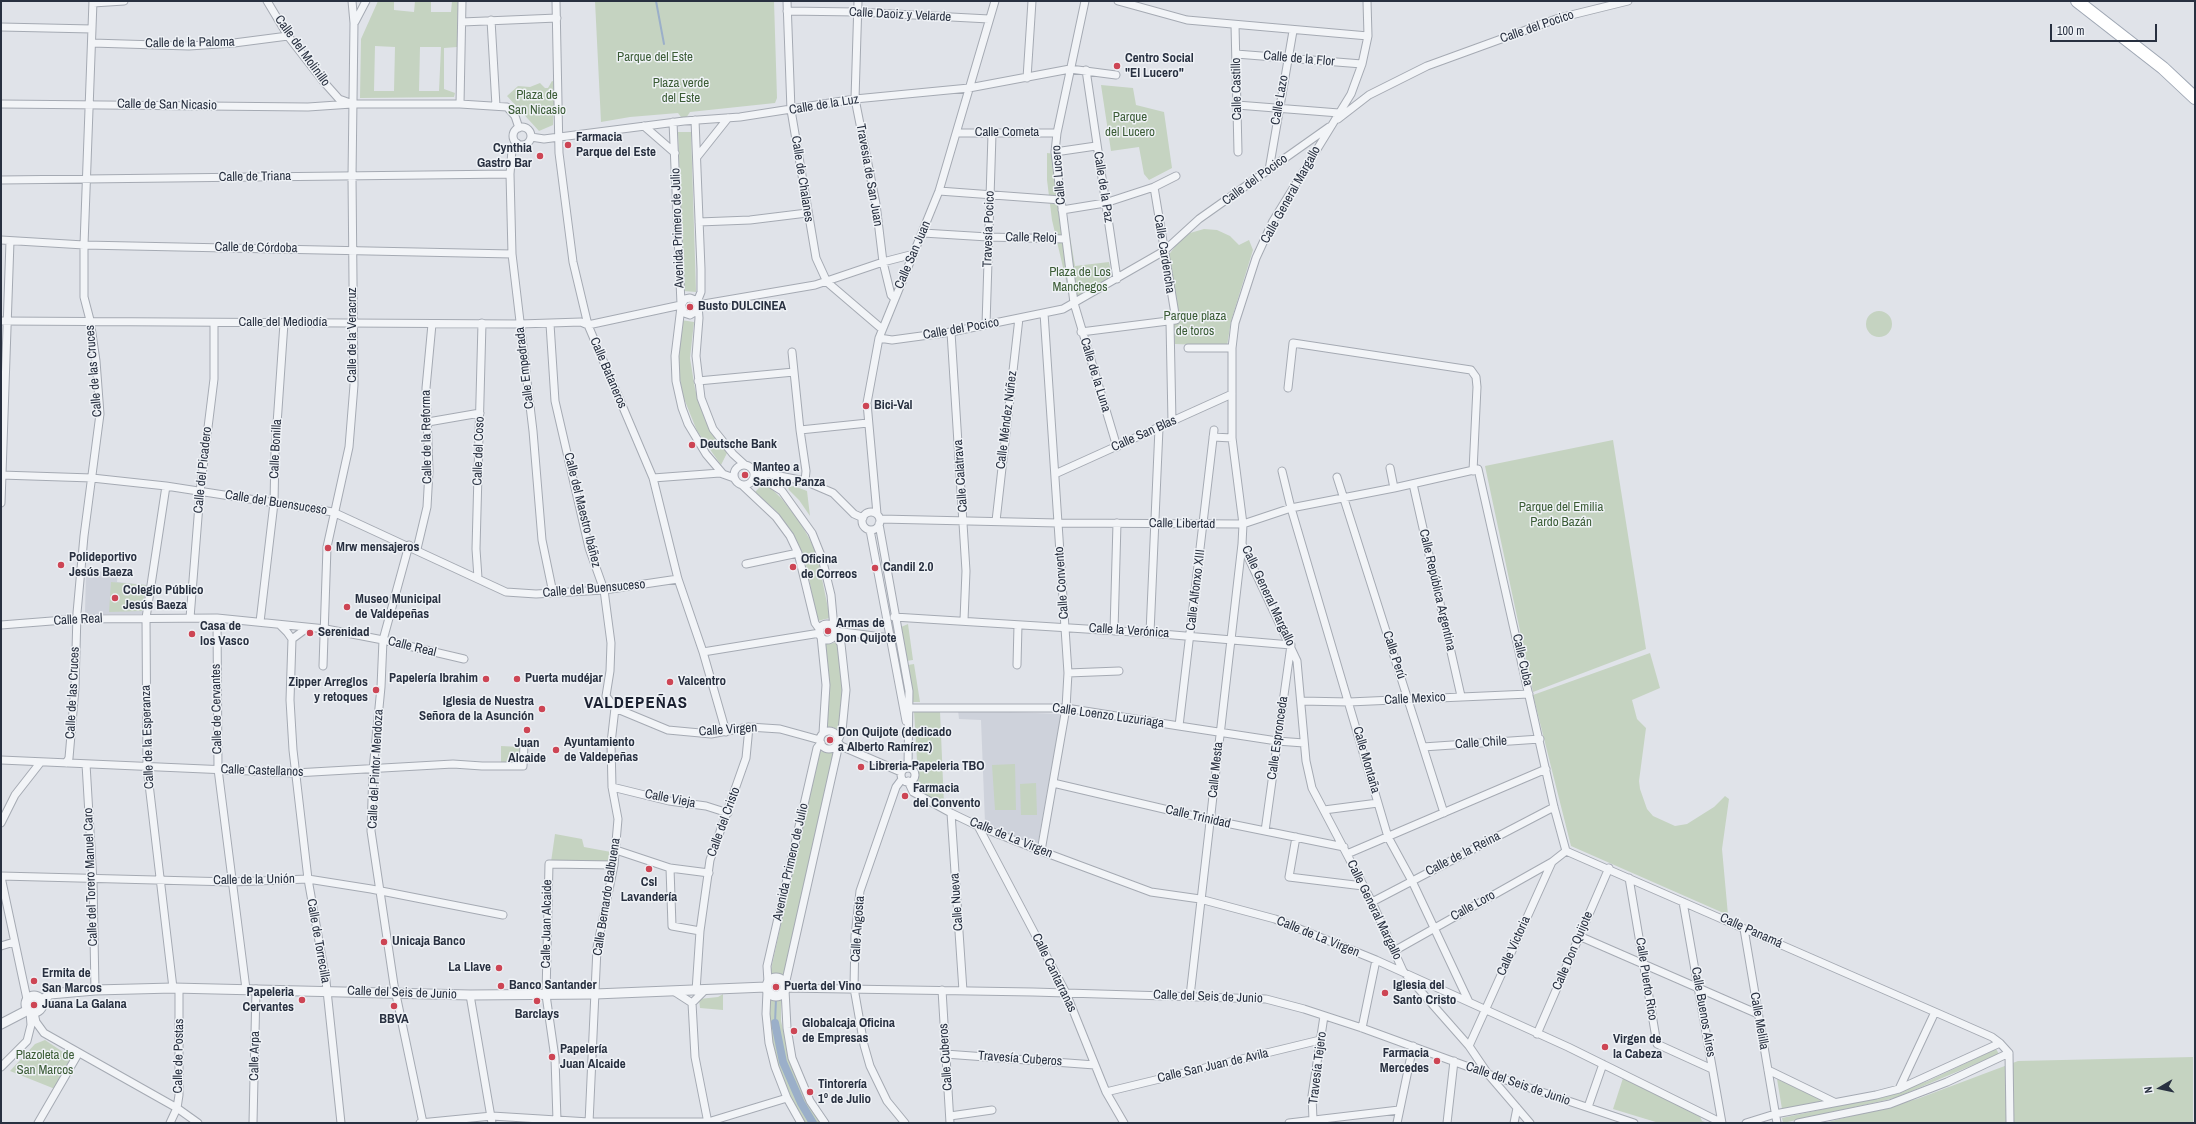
<!DOCTYPE html>
<html>
<head>
<meta charset="utf-8">
<style>
	body { margin:0 }
	#map { position:relative; width:2196px; height:1124px; overflow:hidden; background:#e0e3e9; font-family:"Archivo Narrow",sans-serif }
	canvas { display:block }
	.frame { position:absolute; inset:0; border:2px solid #283040; pointer-events:none }
	.north { position:absolute; left:2140px; top:1068px; width:40px; height:40px; -webkit-text-stroke:3px #eff2f6; paint-order:stroke; rotate:261deg; font-size:11px; font-weight:700; line-height:16px; text-align:center; color:#283040 }
	.north::after { content:''; display:block; margin:auto; width:14px; height:18px; background:#283040; clip-path:polygon(50% 0,100% 100%,50% 72%,0 100%) }
	.scale { position:absolute; left:2050px; top:24px; width:107px; height:18px; box-sizing:border-box; border:2px solid #283040; border-top:0; padding-left:5px; font-size:12px; line-height:14px; white-space:nowrap; color:#283040; -webkit-text-stroke:3px #eff2f6; paint-order:stroke }
</style>
</head>
<body>
<div id="map">
<canvas width="2196" height="1124"></canvas>
<div class="frame"></div>
<div class="north">N</div>
<div class="scale">100 m</div>
</div>
<script>
const ctx = document.querySelector('canvas').getContext('2d');
ctx.lineJoin = 'round';
function fillPath(path, color) { ctx.fillStyle = color; ctx.fill(path, 'evenodd'); }
const shape = rows => new Path2D(rows.map(r => 'M' + r).join(''));
function trace(path, color, width, dash) { ctx.strokeStyle = color; ctx.lineWidth = width; ctx.lineCap = dash ? 'butt' : 'round'; ctx.setLineDash(dash || []); ctx.stroke(path); }
function drawText(font, color, halo, rows, align = 'center') {
  ctx.font = font + ' "Archivo Narrow",sans-serif'; ctx.lineWidth = 3; ctx.setLineDash([]); ctx.textBaseline = 'middle'; ctx.strokeStyle = halo; ctx.fillStyle = color; for (const [text, x, y, turn = 0] of rows) {
    ctx.save(); ctx.translate(x, y); ctx.rotate((+turn || 0) * Math.PI / 180); ctx.textAlign = isNaN(turn) ? turn : align; if (halo) ctx.strokeText(text, 0, 0); ctx.fillText(text, 0, 0); ctx.restore();
  }
}
const built = shape([
	[86,571,118,572,117,582,146,585,142,614,85,614],
	[958,710,1061,714,1038,843,1033,844,985,823,981,720,959,719]
]);
const green = shape([
	[378,1,394,1,394,10,414,12,415,1,431,1,431,12,451,12,452,1,458,1,457,47,444,48,444,89,455,93,454,97,360,98,361,39],
	[375,46,395,47,394,91,374,91],
	[420,47,441,47,439,91,419,91],
	[595,1,774,1,777,98,775,103,690,112,684,121,678,113,630,117,601,122],
	[552,81,555,82,553,125,539,131,507,96,518,86,530,87,540,83,545,88,548,88],
	[1101,85,1133,88,1136,105,1164,112,1172,168,1149,180,1144,174,1139,147,1111,151],
	[678,132,691,132,696,292,684,291],
	[1047,153,1056,154,1075,266,1109,262,1112,277,1071,302,1052,220,1047,180],
	[1204,229,1217,230,1230,236,1239,245,1249,240,1253,250,1231,321,1227,346,1175,344,1174,325,1176,316,1165,260,1179,241,1190,233],
	'1866 324a13 13 0 1 1 26 0a13 13 0 1 1-26 0Z',
	[681,320,694,322,690,358,695,389,705,420,727,453,721,465,697,431,683,396,680,379,679,358],
	[1613,440,1646,649,1533,692,1485,466],
	[765,482,782,499,800,522,814,547,820,569,830,618,817,621,808,573,802,552,790,529,777,512,755,492],
	[794,486,807,491,810,516,799,500,789,490,788,487],
	[111,582,146,585,142,611,109,612],
	[908,624,913,660,906,661,900,631,901,627],
	[836,642,838,643,842,688,839,731,833,727,825,728,825,644,830,644],
	[1650,653,1660,688,1632,700,1637,719,1646,728,1639,781,1640,789,1647,809,1653,816,1675,826,1687,824,1714,807,1725,796,1729,799,1722,849,1728,915,1571,846,1533,695],
	[914,664,920,702,913,702,908,665],
	[914,711,940,711,944,805,919,793],
	[501,746,521,747,521,763,501,763],
	[819,751,834,753,784,976,770,974],
	[1015,764,1016,810,995,810,992,765],
	[1036,783,1037,815,1021,815,1020,784],
	[555,834,582,839,584,847,611,852,610,859,608,862,551,862],
	[723,994,723,1010,700,1008,699,999,718,997],
	[770,997,781,997,781,1021,790,1060,807,1102,820,1123,804,1123,784,1082,777,1060,770,1029],
	[45,1040,69,1056,70,1062,55,1089,10,1071,35,1044],
	[1996,1049,1999,1054,1895,1098,1783,1123,1782,1118,1889,1095,1928,1081],
	[2193,1057,2193,1123,1824,1123,1917,1099,2018,1061],
	[1624,1075,1699,1114,1702,1121,1708,1123,1659,1123,1613,1109],
	[1777,1079,1824,1101,1782,1109]
]);
const stream = shape([
	[656,1,664,44],
	[775,1023,776,999]
]);
const canal = shape([
	[775,1023,783,1062,801,1103,813,1123]
]);
const minor = shape([
	[267,1,288,36,323,81,339,99,350,103],
	[556,1,559,153,573,262,588,325,653,478,678,579,703,652,726,732],
	[787,1,791,110,816,258,827,282,882,329],
	[858,1,855,99,876,204,883,262,891,295,894,298],
	[1085,1,1057,133,1055,152,1074,303,1117,447],
	[1118,1,1187,20,1368,36],
	[1367,1,1368,36,1362,64,1351,94,1273,221,1256,258,1235,323,1232,348,1232,438,1243,524,1242,544,1297,661,1306,761,1312,788,1372,902,1403,971,1469,1046,1488,1074,1530,1123],
	[93,3,124,1],
	[787,11,857,12,989,19],
	[491,20,496,106],
	[355,22,366,1],
	[462,22,557,18],
	[1235,25,1238,152],
	[1,27,92,29],
	[92,43,189,46,234,43,288,36],
	[1236,54,1362,64],
	[1086,70,1117,279],
	[1027,78,1032,1],
	[1,104,308,107,352,104,460,104,507,107,515,116,519,128],
	[460,104,462,1],
	[1237,105,1339,113],
	[1338,119,1369,95,1427,66,1559,18,1628,1],
	[695,120,701,269,701,292,697,302],
	[673,122,681,304],
	[644,126,675,153],
	'513 136a9 9 0 1 1 18 0a9 9 0 1 1-18 0Z',
	[957,133,1057,133],
	[531,137,544,139,684,121,740,117,855,99,969,88,1070,69,1116,75],
	[517,143,512,150,510,174,512,254,533,431,542,540,553,593],
	[1055,152,1096,146],
	[697,157,728,118],
	[1269,170,1293,31],
	[1,180,510,174],
	[939,191,1061,200],
	[1062,210,1105,203,1154,187,1176,176],
	[699,222,750,220,807,213],
	[923,233,988,237,1066,239],
	[1,240,84,245,512,254],
	[698,305,815,285,883,262,914,254],
	[681,307,675,356,676,381,682,408,688,424,706,454,723,474],
	[698,307,695,312,690,315,684,313,681,305,685,299,690,298,695,300,698,305,699,318,696,356,701,398,713,429,733,454,745,465],
	[1,321,520,324,581,322,588,325,681,305],
	[1170,322,1172,422],
	[550,324,555,401,589,548,604,590,611,643,610,671,606,696,615,708,611,743,612,787,618,819,614,865,597,948,589,1123],
	[986,325,992,134],
	[951,332,966,571,964,620],
	[1081,332,1176,320,1154,187],
	[879,338,892,340,951,332,1063,309,1164,251,1199,219,1329,127],
	[1188,348,1232,348],
	[792,352,800,430,806,471,805,481],
	[698,381,794,372],
	[1288,388,1293,343,1471,370,1476,377,1477,387,1473,471],
	[428,422,480,413],
	[800,430,868,423],
	[1213,437,1232,438],
	'734 475a10 10 0 1 1 20 0a10 10 0 1 1-20 0Z',
	[1390,468,1394,488],
	[754,471,805,481,833,493,854,514,863,518],
	[1282,471,1291,508,1388,837,1412,881,1469,1002],
	[755,474,782,491,812,533,822,558,831,595,834,628],
	[1055,474,1232,394],
	[1,475,92,478,166,486,333,512,506,592,536,594,604,590,678,579],
	[1337,477,1444,813],
	[653,478,720,473,734,478],
	[1413,484,1461,696],
	[742,485,776,517,790,536,798,553,815,623,820,630],
	[166,486,146,618,147,767,173,988],
	[1,503,10,241],
	'862 521a9 9 0 1 1 18 0a9 9 0 1 1-18 0Z',
	[877,514,867,403,879,338,939,191,995,1],
	[880,519,1058,523,1243,524,1291,508,1394,488,1478,469,1554,807,1566,851],
	[996,521,1019,318],
	[879,524,909,691,908,768],
	[870,530,906,721],
	[409,545,383,640,381,687,373,770,371,831,394,985,423,1123],
	[417,549,427,507,429,471,426,388,432,324],
	[746,564,798,553],
	[478,578,476,549,482,323],
	[894,617,1150,633,1291,645,1265,831],
	[190,618,200,492,214,379,214,323],
	[217,618,218,769,246,989],
	[260,622,274,503,275,453,284,323],
	'819 632a8 8 0 1 1 16 0a8 8 0 1 1-16 0Z',
	[1,625,77,619,217,618,326,629,383,640,464,659],
	[280,625,287,632,292,639,290,700,293,750,308,879,326,981,341,1123],
	[835,631,890,638],
	[1114,631,1117,523],
	[1150,633,1159,428],
	[835,634,841,644,846,690,842,731,839,738],
	[821,636,826,685,823,733],
	[292,639,307,628],
	[703,652,820,633],
	[1017,665,1018,625],
	[323,666,327,547,349,447,354,385,352,177,354,23,352,1],
	[1068,673,1119,671],
	[1301,701,1349,702,1529,694],
	[615,708,668,730,711,734,749,727,780,729,820,740],
	[909,708,1066,708,1179,726,1277,741,1304,743],
	[1179,726,1214,430],
	'820 740a9 9 0 1 1 18 0a9 9 0 1 1-18 0Z',
	[838,742,841,746,901,772],
	[1423,747,1540,739],
	[1,760,295,773,453,764,482,766,523,766,524,745],
	[66,763,69,758,75,688,77,613,84,536,100,414,96,361,90,320,84,297,84,245,93,1],
	[86,764,93,882,95,990],
	'901 775a7 7 0 1 1 14 0a7 7 0 1 1-14 0Z',
	[902,779,896,787,860,891,855,936,854,988,864,1045,870,1066,887,1101,905,1123],
	[908,781,913,792,951,813,978,826,1041,851,1151,892,1200,899,1275,919,1376,960,1568,1047,1722,1123],
	[1053,783,1211,820,1344,847],
	[612,787,669,801,706,806,728,813],
	[1324,810,1378,803],
	[951,813,963,991],
	[1,823,15,795,40,763],
	[978,826,1066,993,1106,1092,1124,1123],
	[1296,837,1289,877,1363,886],
	[616,850,670,868,709,873],
	[1041,851,1066,708,1068,673,1044,313],
	[1566,851,1935,1012,1992,1037,2000,1043],
	[1347,854,1546,769],
	[670,868,672,926,700,931],
	[1,876,232,882,308,879,371,889,503,915],
	[1,877,27,999],
	[1629,878,1657,1044,1712,1069],
	[1372,902,1554,807],
	[1683,902,1722,1123],
	[1744,929,1777,1123],
	[1579,936,1758,1014],
	[1,946,14,942],
	[1394,951,1552,862],
	[768,982,767,966,817,748,821,743],
	[785,985,837,753,837,746],
	[785,988,1033,992,1266,999,1304,1009,1362,1028,1488,1074,1634,1123],
	[705,990,692,1003,695,1057,708,1123],
	[785,990,787,1028,792,1058,810,1101,825,1123],
	[942,990,950,1123],
	[696,991,700,931,710,860,746,758,749,727],
	[767,991,766,1014,769,1043,775,1067,787,1098,801,1123],
	[675,992,692,1003],
	[470,995,492,1123],
	[1190,996,1242,544],
	[34,1013,36,1022,44,1033,177,1108,198,1123],
	[1362,1028,1376,960],
	[1537,1034,1609,868],
	[1469,1046,1552,862,1566,851],
	[945,1054,1095,1065],
	[1,1067,27,1041,31,1025,30,1012],
	[1768,1070,1834,1102],
	[1899,1089,1935,1012],
	[1106,1092,1320,1040],
	[1588,1107,1603,1064],
	[950,1116,992,1110],
	[1313,1120,1312,1096,1324,1016],
	[557,1121,555,1058,546,995,549,864,614,865],
	[38,1123,78,1054],
	[170,1123,177,1108,179,1095,179,988],
	[253,1123,256,989],
	[420,1123,492,1116,589,1122,708,1122,787,1098],
	[1289,1123,1399,1110],
	[1397,1123,1413,1046],
	[1447,1123,1454,1061],
	[1514,1123,1517,1108],
	[1746,1123,1775,1114,1876,1095,1899,1089,2000,1043,2009,1053,2010,1123],
	[1798,1123,1890,1104,1947,1082,2009,1053]
]);
const tertiary = shape([
	'767 987a9 9 0 1 1 18 0a9 9 0 1 1-18 0Z',
	'26 1004a8 8 0 1 1 16 0a8 8 0 1 1-16 0Z',
	[41,1001,50,994,95,990,173,988,470,995,595,994,766,987],
	[1,1024,28,1010]
]);
const primary = shape([
	[2077,1,2163,68,2195,98]
]);
const markers = [
	[1117,66,4,"#cd4554"],
	[568,145,4,"#cd4554"],
	[540,156,4,"#cd4554"],
	[690,307,4,"#cd4554"],
	[866,406,4,"#cd4554"],
	[692,445,4,"#cd4554"],
	[745,475,4,"#cd4554"],
	[328,548,4,"#cd4554"],
	[61,565,4,"#cd4554"],
	[793,567,4,"#cd4554"],
	[875,568,4,"#cd4554"],
	[115,598,4,"#cd4554"],
	[347,607,4,"#cd4554"],
	[828,631,4,"#cd4554"],
	[310,633,4,"#cd4554"],
	[192,634,4,"#cd4554"],
	[486,679,4,"#cd4554"],
	[517,679,4,"#cd4554"],
	[670,682,4,"#cd4554"],
	[376,690,4,"#cd4554"],
	[542,709,4,"#cd4554"],
	[527,730,4,"#cd4554"],
	[830,740,4,"#cd4554"],
	[556,750,4,"#cd4554"],
	[861,767,4,"#cd4554"],
	[905,796,4,"#cd4554"],
	[649,869,4,"#cd4554"],
	[384,942,4,"#cd4554"],
	[499,968,4,"#cd4554"],
	[34,981,4,"#cd4554"],
	[501,986,4,"#cd4554"],
	[776,987,4,"#cd4554"],
	[1385,993,4,"#cd4554"],
	[302,1000,4,"#cd4554"],
	[537,1001,4,"#cd4554"],
	[34,1005,4,"#cd4554"],
	[394,1006,4,"#cd4554"],
	[794,1031,4,"#cd4554"],
	[1605,1047,4,"#cd4554"],
	[552,1057,4,"#cd4554"],
	[1437,1061,4,"#cd4554"],
	[810,1092,4,"#cd4554"]
];
const streetNames = [
	["Calle Daoiz y Velarde",900,15,3],
	["Calle del Pocico",1537,27,-19],
	["Calle de la Paloma",190,43,-1],
	["Calle del Molinillo",302,51,54],
	["Calle de la Flor",1299,59,5],
	["Calle Castillo",1237,89,-91],
	["Calle Lazo",1280,100,-80],
	["Calle de San Nicasio",167,105,1],
	["Calle de la Luz",824,105,-9],
	["Calle Cometa",1007,133],
	["Travesía de San Juan",869,175,80],
	["Calle Lucero",1059,175,-95],
	["Calle de Triana",255,177,-1],
	["Calle de Chalanes",802,179,81],
	["Calle del Pocico",1255,180,-36],
	["Calle de la Paz",1103,187,81],
	["Calle General Margallo",1291,195,-61],
	["Avenida Primero de Julio",678,228,-92],
	["Travesía Pocico",989,229,-88],
	["Calle Reloj",1031,238,1],
	["Calle de Córdoba",256,248,1],
	["Calle Cardencha",1164,254,81],
	["Calle San Juan",913,255,-67],
	["Calle del Mediodía",283,323],
	["Calle del Pocico",961,329,-10],
	["Calle de la Veracruz",353,335,-90],
	["Calle Empedrada",525,368,-97],
	["Calle de las Cruces",94,371,-95],
	["Calle Bataneros",608,373,67],
	["Calle de la Luna",1095,375,73],
	["Calle Méndez Núñez",1007,420,-83],
	["Calle San Blas",1144,434,-24],
	["Calle de la Reforma",427,437,-91],
	["Calle Bonilla",276,449,-87],
	["Calle del Coso",479,451,-88],
	["Calle del Picadero",203,470,-84],
	["Calle Calatrava",961,476,-94],
	["Calle del Buensuceso",276,503,9],
	["Calle del Maestro Ibáñez",582,510,76],
	["Calle Libertad",1182,524,1],
	["Calle Convento",1062,583,-94],
	["Calle del Buensuceso",594,589,-5],
	["Calle Alfonxo XIII",1196,590,-83],
	["Calle República Argentina",1437,590,77],
	["Calle General Margallo",1268,596,65],
	["Calle Real",78,620,-3],
	["Calle la Verónica",1129,631,4],
	["Calle Real",412,647,14],
	["Calle Perú",1394,655,72],
	["Calle Cuba",1522,660,77],
	["Calle de las Cruces",73,693,-87],
	["Calle Mexico",1415,699,-3],
	["Calle de Cervantes",217,709,-91],
	["Calle Loenzo Luzuriaga",1108,716,8],
	["Calle Virgen",728,730,-4],
	["Calle de la Esperanza",148,737,-92],
	["Calle Espronceda",1278,738,-82],
	["Calle Chile",1481,743,-4],
	["Calle Montaña",1366,760,74],
	["Calle del Pintor Mendoza",376,769,-87],
	["Calle Mesta",1216,770,-84],
	["Calle Castellanos",262,771,2],
	["Calle Vieja",670,799,11],
	["Calle Trinidad",1198,817,13],
	["Calle del Cristo",724,822,-70],
	["Calle de La Virgen",1011,838,22],
	["Calle de la Reina",1463,854,-27],
	["Avenida Primero de Julio",791,862,-77],
	["Calle del Torero Manuel Caro",91,877,-92],
	["Calle de la Unión",254,880,-1],
	["Calle Bernardo Balbuena",607,897,-81],
	["Calle Nueva",957,902,-94],
	["Calle Loro",1473,906,-29],
	["Calle General Margallo",1374,910,64],
	["Calle Juan Alcaide",547,924,-89],
	["Calle Angosta",858,929,-86],
	["Calle Panamá",1751,931,24],
	["Calle de La Virgen",1318,937,22],
	["Calle de Torrecilla",318,941,80],
	["Calle Victoria",1514,946,-66],
	["Calle Don Quijote",1573,951,-67],
	["Calle Cantarranas",1054,973,64],
	["Calle Puerto Rico",1646,979,81],
	["Calle del Seis de Junio",402,993,2],
	["Calle del Seis de Junio",1208,997,2],
	["Calle Buenos Aires",1703,1012,80],
	["Calle Melilla",1759,1021,80],
	["Calle de Postas",179,1056,-89],
	["Calle Arpa",255,1056,-89],
	["Calle Cuberos",946,1057,-94],
	["Travesía Cuberos",1020,1059,4],
	["Calle San Juan de Avila",1213,1066,-13],
	["Travesía Tejero",1318,1068,-83],
	["Calle del Seis de Junio",1518,1084,19]
];
const parkNames = [
	["Parque del Este",655,58],
	["Plaza verde",681,84],
	["del Este",681,99],
	["Plaza de",537,96],
	["San Nicasio",537,111],
	["Parque",1130,118],
	["del Lucero",1130,133],
	["Plaza de Los",1080,273],
	["Manchegos",1080,288],
	["Parque plaza",1195,317],
	["de toros",1195,332],
	["Parque del Emilia",1561,508],
	["Pardo Bazán",1561,523],
	["Plazoleta de",45,1056],
	["San Marcos",45,1071]
];
const poiNames = [
	["Centro Social",1125,59],
	["\"El Lucero\"",1125,74],
	["Farmacia",576,138],
	["Parque del Este",576,153],
	["Cynthia",532,149,"right"],
	["Gastro Bar",532,164,"right"],
	["Busto DULCINEA",698,307],
	["Bici-Val",874,406],
	["Deutsche Bank",700,445],
	["Manteo a",753,468],
	["Sancho Panza",753,483],
	["Mrw mensajeros",336,548],
	["Polideportivo",69,558],
	["Jesús Baeza",69,573],
	["Oficina",801,560],
	["de Correos",801,575],
	["Candil 2.0",883,568],
	["Colegio Público",123,591],
	["Jesús Baeza",123,606],
	["Museo Municipal",355,600],
	["de Valdepeñas",355,615],
	["Armas de",836,624],
	["Don Quijote",836,639],
	["Casa de",200,627],
	["los Vasco",200,642],
	["Serenidad",318,633],
	["Papelería Ibrahim",478,679,"right"],
	["Puerta mudéjar",525,679],
	["Valcentro",678,682],
	["Zipper Arreglos",368,683,"right"],
	["y retoques",368,698,"right"],
	["Iglesia de Nuestra",534,702,"right"],
	["Señora de la Asunción",534,717,"right"],
	["Don Quijote (dedicado",838,733],
	["a Alberto Ramírez)",838,748],
	["Ayuntamiento",564,743],
	["de Valdepeñas",564,758],
	["Juan",527,744,"center"],
	["Alcaide",527,759,"center"],
	["Libreria-Papeleria TBO",869,767],
	["Farmacia",913,789],
	["del Convento",913,804],
	["Csl",649,883,"center"],
	["Lavandería",649,898,"center"],
	["Unicaja Banco",392,942],
	["La Llave",491,968,"right"],
	["Ermita de",42,974],
	["San Marcos",42,989],
	["Banco Santander",509,986],
	["Iglesia del",1393,986],
	["Santo Cristo",1393,1001],
	["Puerta del Vino",784,987],
	["Papeleria",294,993,"right"],
	["Cervantes",294,1008,"right"],
	["Juana La Galana",42,1005],
	["Barclays",537,1015,"center"],
	["BBVA",394,1020,"center"],
	["Globalcaja Oficina",802,1024],
	["de Empresas",802,1039],
	["Virgen de",1613,1040],
	["la Cabeza",1613,1055],
	["Papelería",560,1050],
	["Juan Alcaide",560,1065],
	["Farmacia",1429,1054,"right"],
	["Mercedes",1429,1069,"right"],
	["Tintorería",818,1085],
	["1º de Julio",818,1100]
];
const districtNames = [
	["VALDEPEÑAS",636,703]
];
fillPath(built, '#ced2db');
fillPath(green, '#c5d3c1');
trace(stream, '#9bafc9', 2);
trace(canal, '#9bafc9', 8);
trace(minor, '#a5aab3', 9);
trace(tertiary, '#a5aab3', 11);
trace(primary, '#9fa7b4', 14);
trace(minor, '#f2f4f7', 7);
trace(tertiary, '#f2f4f7', 9);
trace(primary, '#fff', 12);
for (const [x, y, r, color] of markers) { const dot = new Path2D(); dot.arc(x, y, r, 0, 2 * Math.PI); ctx.fillStyle = color; ctx.fill(dot); trace(dot, '#eff2f6', 1.5); }
drawText('13px', '#283040', '#eff2f6', streetNames);
drawText('13px', '#3b5c36', '#eff2f6', parkNames);
drawText('bold 13px', '#283040', '#eff2f6', poiNames, 'left');
ctx.letterSpacing = '1px';
drawText('bold 17px', '#1b2131', '#eff2f6', districtNames);
ctx.letterSpacing = '0px';
</script>
</body>
</html>
